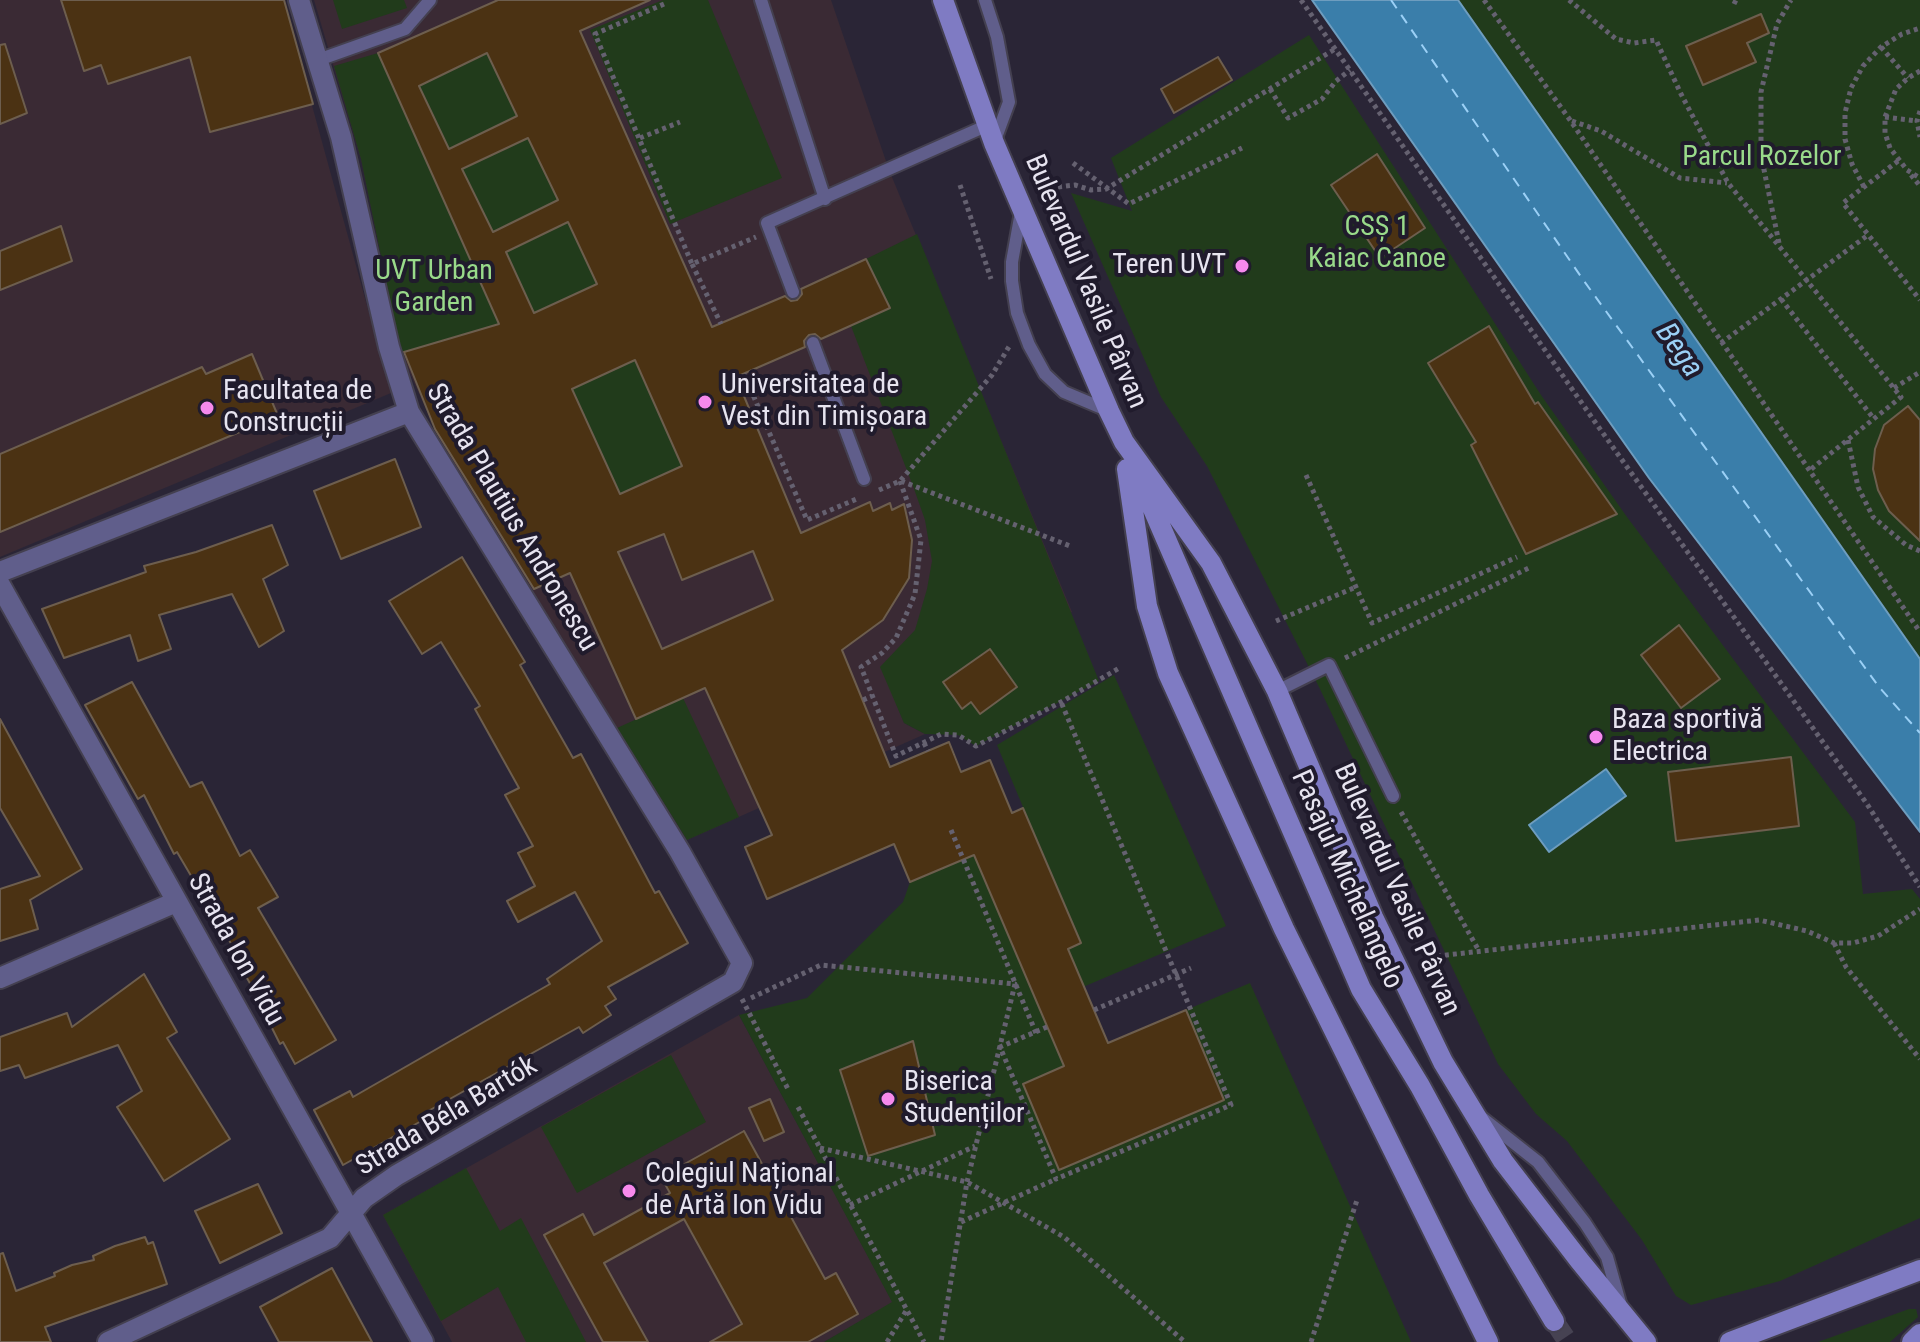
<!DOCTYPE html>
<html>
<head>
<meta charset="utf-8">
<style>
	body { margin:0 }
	canvas { display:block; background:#2a2536 }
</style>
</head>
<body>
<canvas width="1920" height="1342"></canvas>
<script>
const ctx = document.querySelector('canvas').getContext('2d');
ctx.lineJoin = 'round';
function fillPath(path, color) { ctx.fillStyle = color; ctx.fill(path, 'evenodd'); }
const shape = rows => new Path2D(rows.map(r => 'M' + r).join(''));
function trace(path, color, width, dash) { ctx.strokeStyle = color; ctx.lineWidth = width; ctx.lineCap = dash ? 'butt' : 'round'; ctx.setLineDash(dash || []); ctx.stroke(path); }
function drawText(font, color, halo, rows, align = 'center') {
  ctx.font = font + ' "Roboto Condensed",sans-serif'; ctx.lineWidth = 8; ctx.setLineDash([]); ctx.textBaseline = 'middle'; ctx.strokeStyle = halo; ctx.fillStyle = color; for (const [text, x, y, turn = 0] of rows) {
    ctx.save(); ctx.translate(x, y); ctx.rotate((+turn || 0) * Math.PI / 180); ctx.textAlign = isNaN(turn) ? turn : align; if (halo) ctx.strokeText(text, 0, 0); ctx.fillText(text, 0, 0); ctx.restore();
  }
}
const education = shape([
	[0,0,283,0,391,393,0,557],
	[314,0,831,0,889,170,1072,612,893,695,904,723,925,734,687,840,445,452,401,353,361,159],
	[739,1015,893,1303,824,1342,452,1342,383,1215]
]);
const green = shape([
	[333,0,404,0,407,8,342,29],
	[663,0,708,0,782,178,670,224,590,30],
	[1458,0,1920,0,1920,659,1861,579],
	[1309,35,1541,395,1627,517,1855,822,1863,894,1912,889,1920,899,1920,1218,1780,1281,1691,1305,1676,1296,1642,1240,1567,1141,1536,1114,1498,1064,1319,687,1207,466,1161,397,1071,193,1132,211,1111,158],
	[378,53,499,324,401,353,361,159,334,66],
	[487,53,517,116,449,149,419,86],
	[528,138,558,200,493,232,462,169],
	[568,222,597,284,534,313,506,252],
	[917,234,1099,681,976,746,958,735,925,734,904,723,880,667,915,630,927,589,932,561,925,520,913,486,851,326,889,308,866,259],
	[635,360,683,466,620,494,572,389],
	[1114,675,1226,926,1083,987,1068,949,1080,943,997,745],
	[683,698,739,817,687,840,617,728],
	[961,825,1064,1066,1023,1084,1059,1170,1224,1100,1186,1010,1250,983,1411,1342,824,1342,892,1302,739,1015,807,998,903,902,910,882,952,864],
	[671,1055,706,1122,577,1193,541,1127],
	[466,1168,500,1231,521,1218,586,1342,526,1342,498,1287,441,1321,383,1215],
	[1909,1309,1916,1309,1918,1317,1890,1342,1818,1342]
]);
const water = shape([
	[1312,0,1458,0,1920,659,1920,832,1649,478,1312,0],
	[1606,769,1626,796,1549,852,1529,825,1606,769]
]);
const ferry = shape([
	[1391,0,1584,281,1879,687,1920,733]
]);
const building = shape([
	[61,0,284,0,313,104,210,132,190,57,108,84,101,65,84,71,61,0],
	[498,0,650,0,580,31,712,327,785,296,791,301,797,300,802,294,801,289,866,259,890,308,821,339,815,334,809,335,804,341,805,347,736,377,801,533,870,502,873,511,890,503,892,510,904,504,912,540,909,578,883,620,842,650,890,767,949,742,961,772,990,760,1012,813,1023,808,1081,943,1068,949,1108,1043,1186,1010,1224,1100,1059,1170,1023,1084,1064,1066,974,855,910,882,894,844,767,899,745,847,772,835,705,688,636,719,570,573,534,589,435,429,404,352,499,324,378,53,498,0],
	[487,53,517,116,449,149,419,86,487,53],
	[528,138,558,200,493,232,462,169,528,138],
	[568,222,597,284,534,313,506,252,568,222],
	[635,360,682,466,620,494,572,389,635,360],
	[664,534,682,580,753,551,773,600,662,649,618,552,664,534],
	[1761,14,1769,33,1747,43,1756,62,1703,85,1686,46,1761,14],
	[5,44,27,113,0,124,0,45,5,44],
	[1218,57,1232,80,1174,113,1161,89,1218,57],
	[1377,154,1425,228,1380,258,1331,185,1377,154],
	[61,226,72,261,0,290,0,251,61,226],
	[1489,326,1535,404,1538,402,1617,514,1526,554,1471,445,1476,442,1428,363,1489,326],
	[252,354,278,416,0,532,0,454,202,367,206,374,252,354],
	[1908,406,1920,420,1920,541,1889,511,1878,490,1873,469,1875,449,1884,425,1908,406],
	[395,459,421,527,341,559,314,491,395,459],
	[272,525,288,565,263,579,284,631,259,647,232,594,159,615,171,649,138,661,130,635,64,658,42,609,146,572,144,566,196,552,272,525],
	[462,557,525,662,520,665,573,758,581,754,655,893,659,891,688,943,608,987,616,999,605,1006,611,1015,583,1033,579,1027,421,1115,423,1120,343,1165,314,1110,350,1091,353,1097,550,984,547,979,602,941,575,892,518,922,507,901,535,886,518,853,533,846,505,795,519,788,475,709,480,706,441,642,422,654,389,601,462,557],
	[1679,625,1720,679,1681,708,1641,655,1679,625],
	[990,649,1017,687,980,714,971,702,962,709,943,682,990,649],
	[132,682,190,787,202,782,240,856,250,850,278,897,258,908,336,1040,295,1064,283,1042,280,1044,270,1024,272,1021,230,949,233,947,177,852,174,854,144,795,138,799,85,705,132,682],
	[0,719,82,869,30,900,38,929,0,941,0,889,40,876,0,808,0,719],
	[1791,757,1799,826,1676,841,1668,772,1791,757],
	[144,974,177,1032,167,1038,230,1139,164,1181,117,1107,142,1091,118,1045,25,1078,19,1065,0,1071,0,1037,67,1013,72,1027,144,974],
	[913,1041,935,1135,868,1156,840,1070,913,1041],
	[770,1099,784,1132,764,1141,749,1108,770,1099],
	[744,1131,825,1279,836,1273,858,1314,808,1342,710,1342,742,1324,684,1219,604,1263,648,1342,603,1342,544,1235,583,1214,594,1235,670,1193,661,1177,744,1131],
	[258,1184,282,1233,220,1263,195,1211,258,1184],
	[145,1237,148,1244,153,1242,167,1284,45,1327,51,1342,0,1342,0,1254,3,1253,16,1291,55,1276,54,1273,72,1265,94,1260,93,1256,115,1246,145,1237],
	[332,1268,372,1342,279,1342,260,1307,332,1268]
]);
const secondaryTunnel = shape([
	[1554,1321,1568,1342]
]);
const path = shape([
	[1301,0,1595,422,1867,804,1920,887],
	[1484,0,1570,120,1920,632],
	[1569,0,1616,39,1634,43,1656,40,1681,94,1728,183,1901,397,1810,470],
	[664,4,595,34,692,264,756,237],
	[1734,4,1736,0],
	[1881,47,1908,78],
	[1920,71,1908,78,1896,89,1885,117,1885,133,1890,148,1907,170,1920,178],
	[1270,89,1288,118,1322,99,1336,81,1350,70],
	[1920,111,1917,121,1920,137],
	[1885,117,1917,121],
	[1572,121,1601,131,1680,178,1727,183],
	[640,138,680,122],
	[1898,161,1843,203,1920,300],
	[1073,163,1129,204,1242,148],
	[1911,175,1920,186],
	[960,185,991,279],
	[1058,187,1075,185,1091,190,1106,189,1335,49],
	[1864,187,1852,164,1845,139,1845,113,1851,88,1863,66,1881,47,1902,34,1920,28],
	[1779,243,1761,155,1761,92,1777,24,1791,0],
	[692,264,721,324],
	[1781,299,1874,419],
	[1721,343,1868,235],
	[744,374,807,520,859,498],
	[1894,388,1920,372],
	[1848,440,1858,487,1873,517,1906,545,1920,551],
	[1306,475,1372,623,1517,557],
	[900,481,921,540,915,594,896,638,882,653,861,667,896,756,941,734,958,735,976,746,1061,702,1121,667],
	[901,481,1070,546],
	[879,490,900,481,992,375,1010,345],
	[1276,621,1356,587],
	[1345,658,1531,567],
	[863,700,872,696],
	[924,743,928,751],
	[1401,812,1479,951],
	[951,830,1036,1033],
	[1834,943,1846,967,1920,1059],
	[1429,957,1759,920,1807,931,1834,943,1853,943,1878,936,1920,909],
	[751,998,821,965,1015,984,967,1182,941,1342],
	[742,999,789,1091],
	[1094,1010,1191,968],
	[1047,1027,1000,1047,1056,1179,1231,1105,1061,702],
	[798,1107,924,1342],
	[820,1148,967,1182,1064,1237,1185,1342],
	[850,1205,975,1146],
	[961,1222,1056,1179],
	[887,1342,906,1311],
	[1311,1342,1357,1200]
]);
const lane = shape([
	[761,0,825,199],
	[985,0,997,37,1009,102,994,143],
	[318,60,405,29,430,0],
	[1021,212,1012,262,1012,281,1017,313,1029,345,1045,374,1064,392,1109,411],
	[793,292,767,223,988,125],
	[813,343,864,479],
	[1277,691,1329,665,1393,796],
	[1481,1117,1538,1162,1585,1223,1607,1257,1620,1303]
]);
const street = shape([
	[0,572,409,412],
	[0,585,423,1342],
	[0,978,176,902],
	[108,1342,330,1238,364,1198,397,1175,733,982,742,963,680,852,409,412,389,347,341,137,299,0]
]);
const secondary = shape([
	[943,0,994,143,1109,411,1124,442,1211,563,1277,691,1373,917,1443,1062,1503,1161,1579,1260,1646,1342],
	[1127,469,1147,606,1168,673,1284,929,1488,1342],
	[1140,479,1361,989,1420,1086,1479,1195,1554,1321],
	[1730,1342,1920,1270],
	[1912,1342,1920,1334]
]);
const markers = [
	[1242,266,8,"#f689ed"],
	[705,402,8,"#f689ed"],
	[207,408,8,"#f689ed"],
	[1596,737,8,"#f689ed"],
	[888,1099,8,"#f689ed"],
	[629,1191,8,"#f689ed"]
];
const parkNames = [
	["Parcul Rozelor",1762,158],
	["CSȘ 1",1377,228],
	["Kaiac Canoe",1377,260],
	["UVT Urban",434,272],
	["Garden",434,304]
];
const poiNames = [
	["Teren UVT",1226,266,"right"],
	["Universitatea de",721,386],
	["Vest din Timișoara",721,418],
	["Facultatea de",223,392],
	["Construcții",223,424],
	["Baza sportivă",1612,721],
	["Electrica",1612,753],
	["Biserica",904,1083],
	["Studenților",904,1115],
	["Colegiul Național",645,1175],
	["de Artă Ion Vidu",645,1207]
];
const streetNames = [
	["Bulevardul Vasile Pârvan",1085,282,67],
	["Strada Plautius Andronescu",511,518,59],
	["Pasajul Michelangelo",1346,880,66],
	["Bulevardul Vasile Pârvan",1396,890,66],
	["Strada Ion Vidu",235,950,61],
	["Strada Béla Bartók",447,1117,-31]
];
const waterNames = [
	["Bega",1678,351,55]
];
fillPath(education, '#3a2a34');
fillPath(green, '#213b1b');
fillPath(water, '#3a7eaa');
trace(water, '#6e9dbf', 2);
trace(ferry, '#9bd0f6', 2, [10, 8]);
fillPath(building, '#4b3213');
trace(building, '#6d5e4e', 2);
trace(secondaryTunnel, '#464252', 20, [20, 10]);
trace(lane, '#444050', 16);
trace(street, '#444050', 24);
trace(secondary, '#444050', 24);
trace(path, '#656170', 5, [4, 4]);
trace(lane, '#605e8b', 12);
trace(street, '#605e8b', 20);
trace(secondary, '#7f7bc3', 20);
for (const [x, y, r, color] of markers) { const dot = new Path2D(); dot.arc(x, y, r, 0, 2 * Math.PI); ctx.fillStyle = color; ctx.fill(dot); trace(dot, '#201b2c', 3); }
drawText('28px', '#99da8a', '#201b2c', parkNames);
drawText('28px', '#e7e4f0', '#201b2c', poiNames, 'left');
drawText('28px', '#e7e4f0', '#201b2c', streetNames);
drawText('italic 30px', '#9bd0f6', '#201b2c', waterNames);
</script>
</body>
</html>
